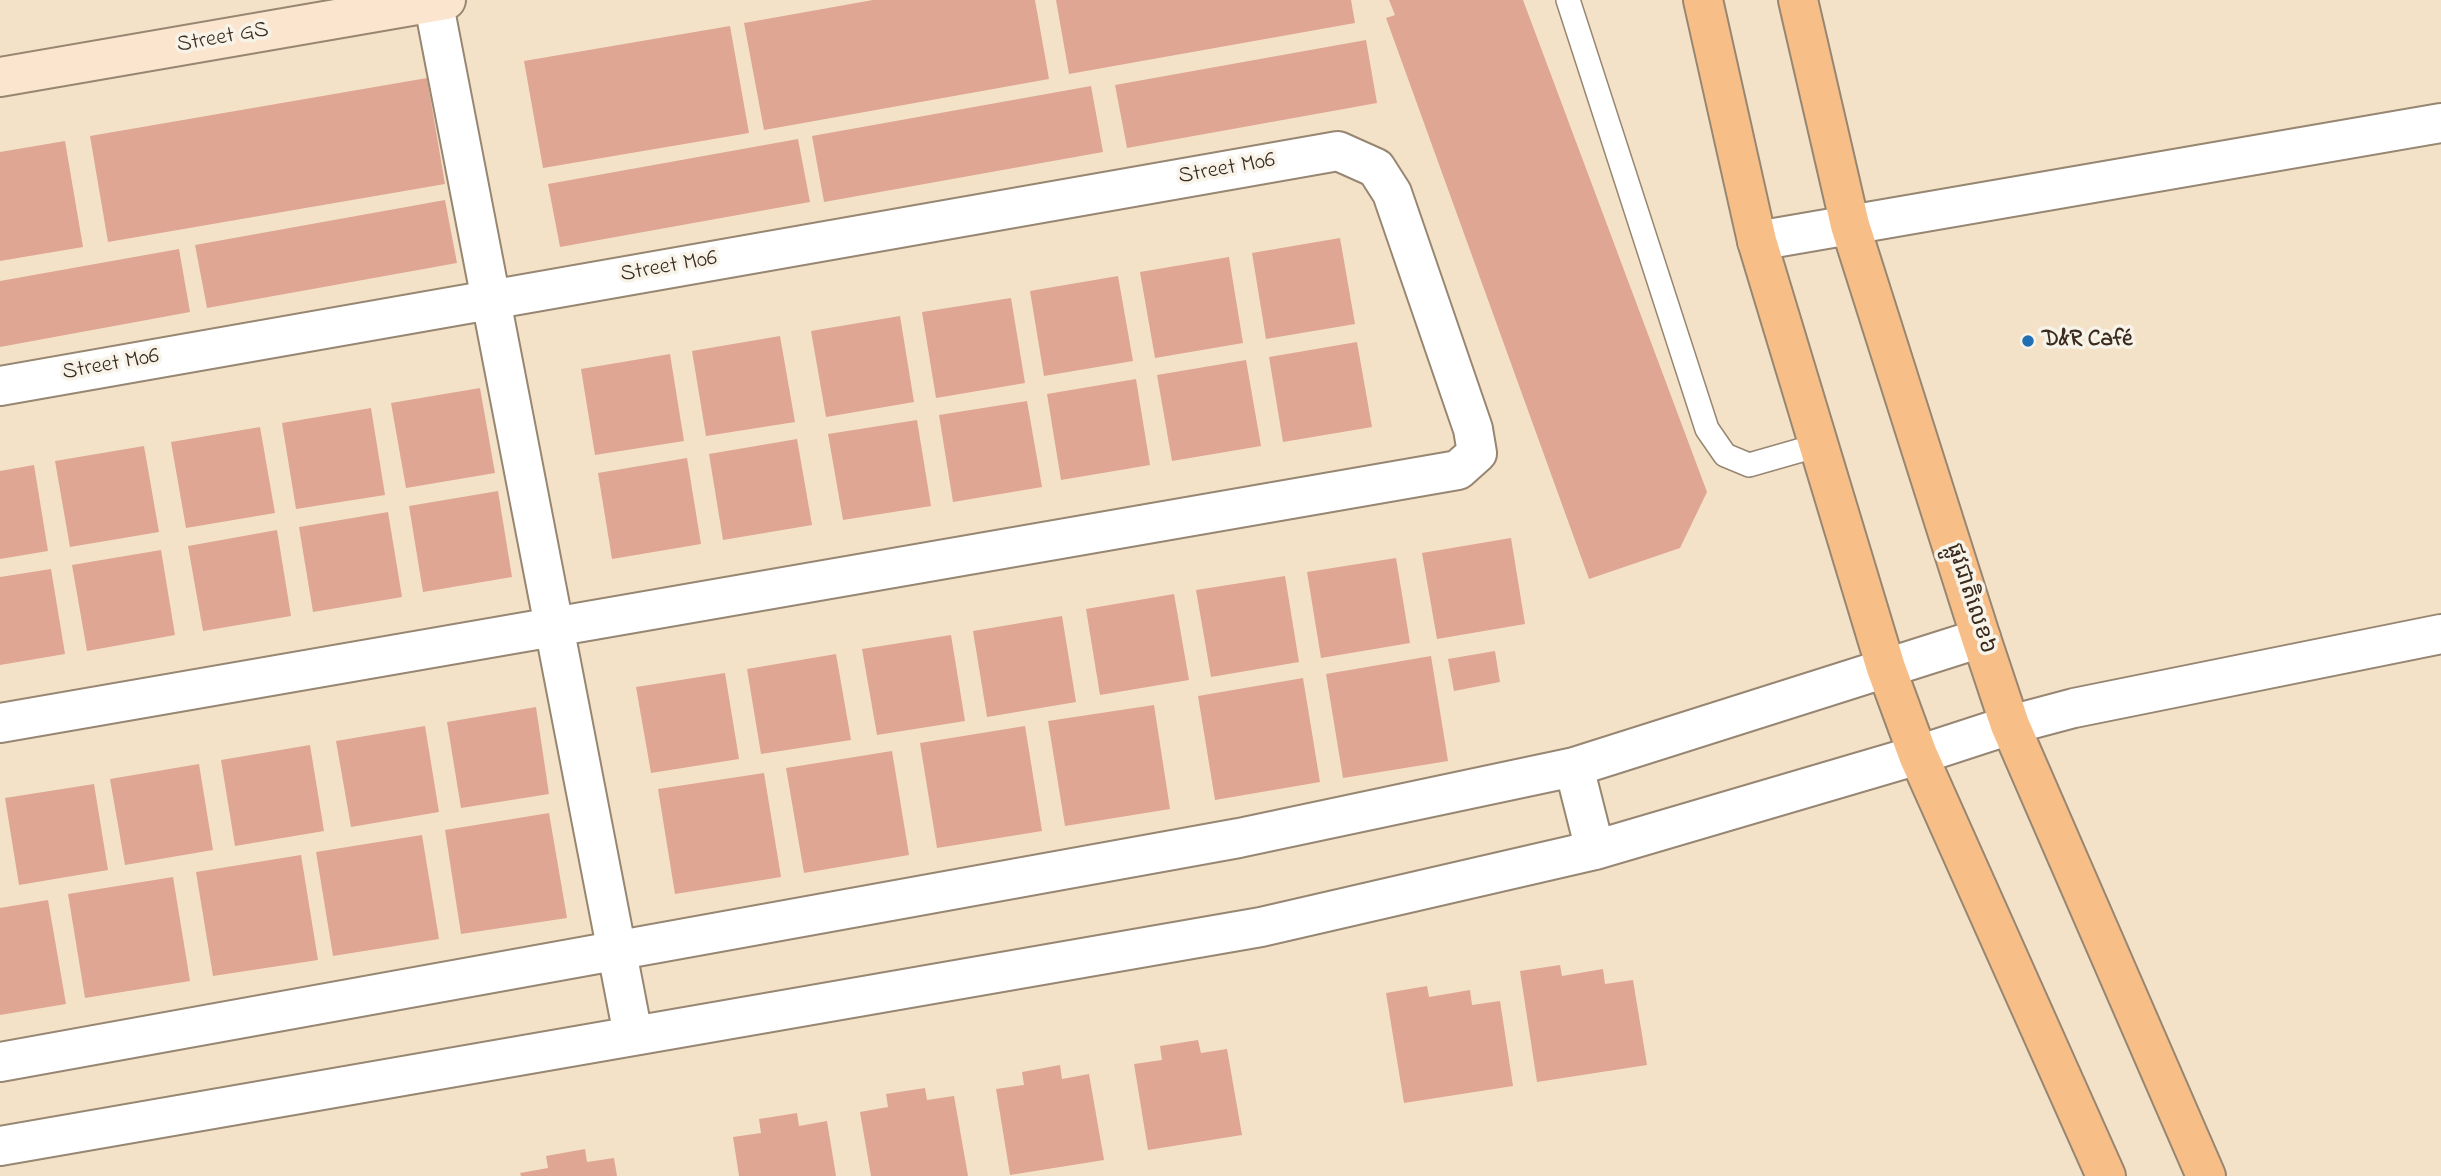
<!DOCTYPE html>
<html>
<head>
<meta charset="utf-8">
<style>
	body { margin:0 }
	canvas { display:block; background:#f3e2c7 }
</style>
</head>
<body>
<canvas width="2441" height="1176"></canvas>
<script>
const ctx = document.querySelector('canvas').getContext('2d');
ctx.lineJoin = 'round';
function fillPath(path, color) { ctx.fillStyle = color; ctx.fill(path, 'evenodd'); }
const shape = rows => new Path2D(rows.map(r => 'M' + r).join(''));
function trace(path, color, width, dash) { ctx.strokeStyle = color; ctx.lineWidth = width; ctx.lineCap = dash ? 'butt' : 'round'; ctx.setLineDash(dash || []); ctx.stroke(path); }
function drawText(font, color, halo, rows, align = 'center') {
  ctx.font = font + ' "Indie Flower","Noto Sans Khmer",sans-serif'; ctx.lineWidth = 7; ctx.setLineDash([]); ctx.textBaseline = 'middle'; ctx.strokeStyle = halo; ctx.fillStyle = color; for (const [text, x, y, turn = 0] of rows) {
    ctx.save(); ctx.translate(x, y); ctx.rotate((+turn || 0) * Math.PI / 180); ctx.textAlign = isNaN(turn) ? turn : align; if (halo) ctx.strokeText(text, 0, 0); ctx.fillText(text, 0, 0); ctx.restore();
  }
}
const building = shape([
	[873,0,1035,0,1049,79,764,130,744,23],
	[1056,0,1351,0,1355,23,1069,74],
	[1389,0,1523,0,1707,492,1680,548,1589,579,1386,18,1395,15],
	[730,26,749,133,543,168,524,61],
	[1366,40,1377,103,1127,148,1115,85],
	[427,78,445,184,108,242,90,136],
	[1091,86,1103,152,824,202,812,136],
	[798,139,810,202,560,247,548,184],
	[65,141,83,247,0,261,0,152],
	[445,200,457,263,207,308,195,245],
	[1340,238,1355,324,1266,339,1252,253],
	[179,249,190,312,0,347,0,281],
	[1229,257,1243,343,1155,358,1140,272],
	[1118,276,1133,361,1044,376,1030,291],
	[1011,298,1025,383,936,398,922,312],
	[900,316,914,402,826,417,811,331],
	[780,336,795,422,706,436,692,351],
	[1357,342,1372,427,1283,442,1269,357],
	[670,354,684,441,595,455,581,369],
	[1246,360,1261,446,1172,461,1157,375],
	[1136,379,1150,465,1061,480,1047,394],
	[480,388,495,473,406,488,391,403],
	[1027,401,1042,487,953,502,939,415],
	[371,408,385,495,296,509,282,423],
	[917,420,931,506,843,520,828,434],
	[260,427,275,513,186,528,171,442],
	[797,439,812,525,723,540,709,454],
	[144,446,159,532,70,547,55,461],
	[687,458,701,544,612,559,598,473],
	[34,465,48,551,0,559,0,471],
	[498,491,512,577,423,592,409,506],
	[388,512,402,597,313,612,299,527],
	[277,530,291,616,203,631,188,546],
	[1511,538,1525,624,1437,639,1422,553],
	[161,550,175,635,87,651,72,565],
	[1396,558,1410,643,1321,658,1307,572],
	[51,569,65,654,0,665,0,577],
	[1285,576,1299,662,1211,677,1196,590],
	[1174,594,1189,680,1100,695,1086,609],
	[1062,616,1076,702,987,717,973,631],
	[951,635,965,721,877,735,862,649],
	[1495,651,1500,682,1454,691,1448,659],
	[836,654,851,740,761,754,747,669],
	[1431,656,1448,761,1343,778,1326,674],
	[725,673,739,759,651,773,636,687],
	[1303,678,1320,782,1215,800,1198,696],
	[1154,705,1170,809,1065,826,1048,721],
	[536,707,549,794,461,808,447,722],
	[425,726,439,812,351,827,336,741],
	[1025,726,1042,831,937,848,920,743],
	[310,745,324,831,235,846,221,760],
	[892,751,909,855,804,873,786,768],
	[199,764,213,850,125,865,110,779],
	[764,773,781,877,675,894,658,789],
	[94,784,108,870,19,885,5,798],
	[549,813,567,918,461,934,445,830],
	[422,835,439,939,333,956,316,852],
	[301,855,318,960,213,976,196,872],
	[173,877,190,981,85,998,68,894],
	[48,900,66,1004,0,1015,0,908],
	[1560,965,1562,976,1603,969,1605,984,1633,980,1647,1065,1537,1082,1520,971],
	[1427,986,1429,997,1470,990,1472,1005,1500,1001,1513,1086,1404,1103,1386,993],
	[1198,1040,1201,1053,1227,1049,1242,1135,1148,1150,1134,1064,1162,1060,1160,1046],
	[1060,1065,1062,1079,1089,1074,1104,1160,1010,1175,996,1089,1024,1085,1022,1072],
	[925,1088,927,1100,954,1096,968,1176,871,1176,860,1112,888,1107,886,1094],
	[797,1113,799,1126,827,1121,836,1176,739,1176,733,1137,761,1133,759,1119],
	[585,1149,587,1162,614,1158,617,1176,521,1176,520,1173,548,1168,546,1156]
]);
const lane = shape([
	[1568,0,1707,429,1725,455,1749,465,1819,445]
]);
const street = shape([
	[433,0,633,1035],
	[1757,241,2441,123],
	[0,386,1338,151,1376,168,1392,193,1473,429,1477,453,1458,470,0,723],
	[1574,767,1595,850],
	[0,1062,1239,838,1574,767,1981,638],
	[0,1146,1261,927,1595,850,1918,755,2010,725,2074,708,2441,634]
]);
const secondary = shape([
	[0,77,446,0]
]);
const highway = shape([
	[1703,0,1757,241,1886,668,1918,755,2106,1176],
	[1798,0,1850,225,1981,638,2010,725,2206,1176]
]);
const markers = [
	[2028,341,7,"#1f6fb2"]
];
const streetNames = [
	["Street GS",223,39,-10],
	["Street M06",1227,170,-10],
	["Street M06",669,268,-10],
	["Street M06",111,366,-10],
	["ផ្លូវជាតិលេខ៦",1969,599,72]
];
const poiNames = [
	["D&R Café",2042,341]
];
fillPath(building, '#dfa694');
trace(lane, '#978672', 26);
trace(street, '#978672', 42);
trace(secondary, '#978672', 42);
trace(highway, '#978672', 42);
trace(lane, '#fff', 23);
trace(street, '#fff', 38);
trace(secondary, '#fce5cf', 38);
trace(highway, '#f7be87', 38);
for (const [x, y, r, color] of markers) { const dot = new Path2D(); dot.arc(x, y, r, 0, 2 * Math.PI); ctx.fillStyle = color; ctx.fill(dot); trace(dot, '#f7f3e8', 2.5); }
drawText('23px', '#3b2a1e', '#f7f3e8', streetNames);
drawText('bold 23px', '#3b2a1e', '#f7f3e8', poiNames, 'left');
</script>
</body>
</html>
